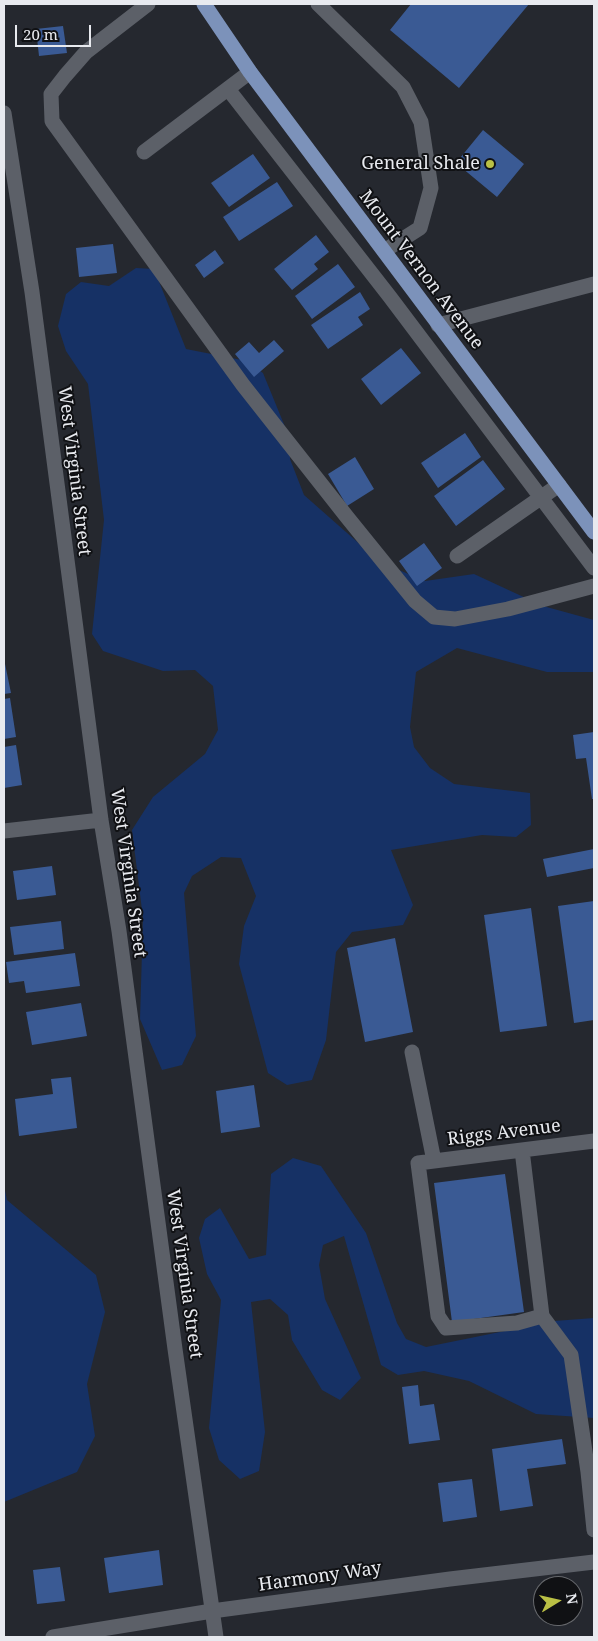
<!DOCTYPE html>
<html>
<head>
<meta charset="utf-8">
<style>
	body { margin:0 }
	#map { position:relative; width:598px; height:1641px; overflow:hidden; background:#25282f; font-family:"Noto Serif",serif }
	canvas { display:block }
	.frame { position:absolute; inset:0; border:5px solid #e8eaef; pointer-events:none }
	.north { position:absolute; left:533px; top:1576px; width:50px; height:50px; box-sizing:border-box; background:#101114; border:1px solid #66686c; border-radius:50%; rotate:81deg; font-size:14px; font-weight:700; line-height:20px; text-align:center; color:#e8eaef }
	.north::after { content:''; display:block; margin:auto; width:18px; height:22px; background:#bac045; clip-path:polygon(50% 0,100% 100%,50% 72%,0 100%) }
	.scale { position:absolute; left:15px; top:25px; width:76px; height:22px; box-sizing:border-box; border:2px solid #e8eaef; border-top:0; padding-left:6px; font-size:15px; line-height:18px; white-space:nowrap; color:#e8eaef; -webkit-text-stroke:4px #101114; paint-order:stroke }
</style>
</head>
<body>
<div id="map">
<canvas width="598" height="1641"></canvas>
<div class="frame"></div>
<div class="north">N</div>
<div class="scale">20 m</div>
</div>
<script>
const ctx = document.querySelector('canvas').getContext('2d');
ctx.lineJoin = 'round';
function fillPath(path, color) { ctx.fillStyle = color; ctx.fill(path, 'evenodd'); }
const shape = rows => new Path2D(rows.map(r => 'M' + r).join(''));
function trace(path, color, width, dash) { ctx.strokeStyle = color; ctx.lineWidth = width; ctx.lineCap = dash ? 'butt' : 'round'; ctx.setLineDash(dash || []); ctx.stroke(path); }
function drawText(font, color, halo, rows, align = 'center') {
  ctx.font = font + ' "Noto Serif",serif'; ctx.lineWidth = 4; ctx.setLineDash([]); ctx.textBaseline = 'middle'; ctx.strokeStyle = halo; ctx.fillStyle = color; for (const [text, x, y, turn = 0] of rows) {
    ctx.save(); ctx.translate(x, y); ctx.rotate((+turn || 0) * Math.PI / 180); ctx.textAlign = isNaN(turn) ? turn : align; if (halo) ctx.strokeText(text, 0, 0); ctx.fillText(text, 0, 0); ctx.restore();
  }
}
const green = shape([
	[136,268,154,269,186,349,247,361,263,373,290,439,290,459,304,495,380,562,425,581,474,574,543,606,594,620,594,672,547,672,457,648,416,672,410,727,414,747,430,768,454,784,530,793,531,825,516,837,482,835,391,850,413,905,403,925,352,932,336,952,326,1040,312,1080,287,1085,268,1073,239,964,244,926,256,896,241,858,221,857,192,876,184,893,196,1036,182,1065,162,1070,140,1019,143,918,132,830,153,797,205,754,218,730,213,686,195,670,163,671,103,651,92,634,104,520,88,384,66,351,58,326,66,294,81,282,109,286],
	[293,1158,321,1166,366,1233,397,1323,406,1339,426,1347,554,1321,594,1318,594,1418,536,1414,469,1381,424,1371,398,1375,381,1365,344,1236,323,1245,319,1265,325,1299,361,1378,340,1400,322,1390,292,1340,288,1315,270,1299,251,1302,265,1432,259,1471,240,1479,219,1460,209,1428,221,1300,207,1274,199,1238,205,1219,220,1208,249,1259,266,1255,271,1174],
	[4,1186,7,1200,96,1275,105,1312,87,1384,95,1436,77,1472,4,1502]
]);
const building = shape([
	[411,4,529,4,459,88,390,30],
	[63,26,67,53,39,56,36,29],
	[483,130,524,164,497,197,456,163],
	[253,154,270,178,229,207,211,183],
	[277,182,293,206,239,241,223,217],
	[316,235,329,252,314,264,318,269,292,290,274,269],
	[113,244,117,273,79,277,76,248],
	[215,250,224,263,204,278,195,265],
	[338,264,355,287,312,319,295,296],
	[360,292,370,309,358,317,363,325,328,349,311,325],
	[274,340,284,351,254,377,235,354,249,342,259,353],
	[401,348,421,373,381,405,361,379],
	[465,433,481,457,438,488,421,463],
	[355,457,374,489,347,506,328,474],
	[483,460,505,489,456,526,434,496],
	[424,543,442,568,417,586,399,561],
	[4,659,11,693,4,694],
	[10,698,16,737,4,739,4,699],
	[594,732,594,799,592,799,586,758,576,759,573,735],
	[16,745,22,785,4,788,4,747],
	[594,849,594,868,547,877,543,859],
	[52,866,56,895,17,900,13,871],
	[594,901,594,1020,574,1023,558,906],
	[531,908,547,1026,500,1032,484,915],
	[61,921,64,949,14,955,10,927],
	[395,938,413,1032,365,1042,347,948],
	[75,953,80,986,26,993,24,981,9,983,6,962],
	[81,1003,87,1036,32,1045,26,1012],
	[71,1077,77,1128,19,1136,15,1099,53,1094,51,1079],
	[254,1085,260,1127,221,1133,216,1091],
	[505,1174,524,1312,452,1322,434,1183],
	[418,1385,420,1406,434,1404,440,1440,409,1444,402,1387],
	[562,1439,566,1464,527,1469,533,1506,500,1511,492,1449],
	[472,1479,477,1517,443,1522,438,1483],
	[159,1550,163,1585,109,1593,104,1558],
	[60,1567,65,1601,37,1604,33,1570]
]);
const minor = shape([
	[148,4,86,52,65,76,51,94,52,121,243,385,347,517,415,601,434,617,455,619,508,609,594,586],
	[318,4,403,87,421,122,431,188,420,228,384,251],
	[228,89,390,297,594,568],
	[4,113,32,292,101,820,119,931,175,1349,216,1637],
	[144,152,250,72],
	[438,325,594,284],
	[457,556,559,485],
	[4,831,101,820],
	[412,1052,434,1161],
	[522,1150,542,1316,517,1323,446,1328,438,1316,418,1163,594,1141],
	[542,1316,571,1355,588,1472,594,1530],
	[53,1637,212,1611,450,1579,594,1562]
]);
const major = shape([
	[204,4,250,72,594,532]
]);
const markers = [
	[490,164,5,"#bac045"]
];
const poiNames = [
	["General Shale",480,164]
];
const streetNames = [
	["Mount Vernon Avenue",421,270,53],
	["West Virginia Street",74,471,83],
	["West Virginia Street",128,873,82],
	["Riggs Avenue",504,1133,-7],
	["West Virginia Street",184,1274,82],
	["Harmony Way",320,1577,-8]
];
fillPath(green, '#163165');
fillPath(building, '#3a5a94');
trace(minor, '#5c6068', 15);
trace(major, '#7c92ba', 15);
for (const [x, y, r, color] of markers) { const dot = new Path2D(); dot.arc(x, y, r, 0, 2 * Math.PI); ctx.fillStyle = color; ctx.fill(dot); trace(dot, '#101114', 2); }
drawText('18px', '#e8eaef', '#101114', poiNames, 'right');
drawText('18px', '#e8eaef', '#101114', streetNames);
</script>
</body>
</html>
